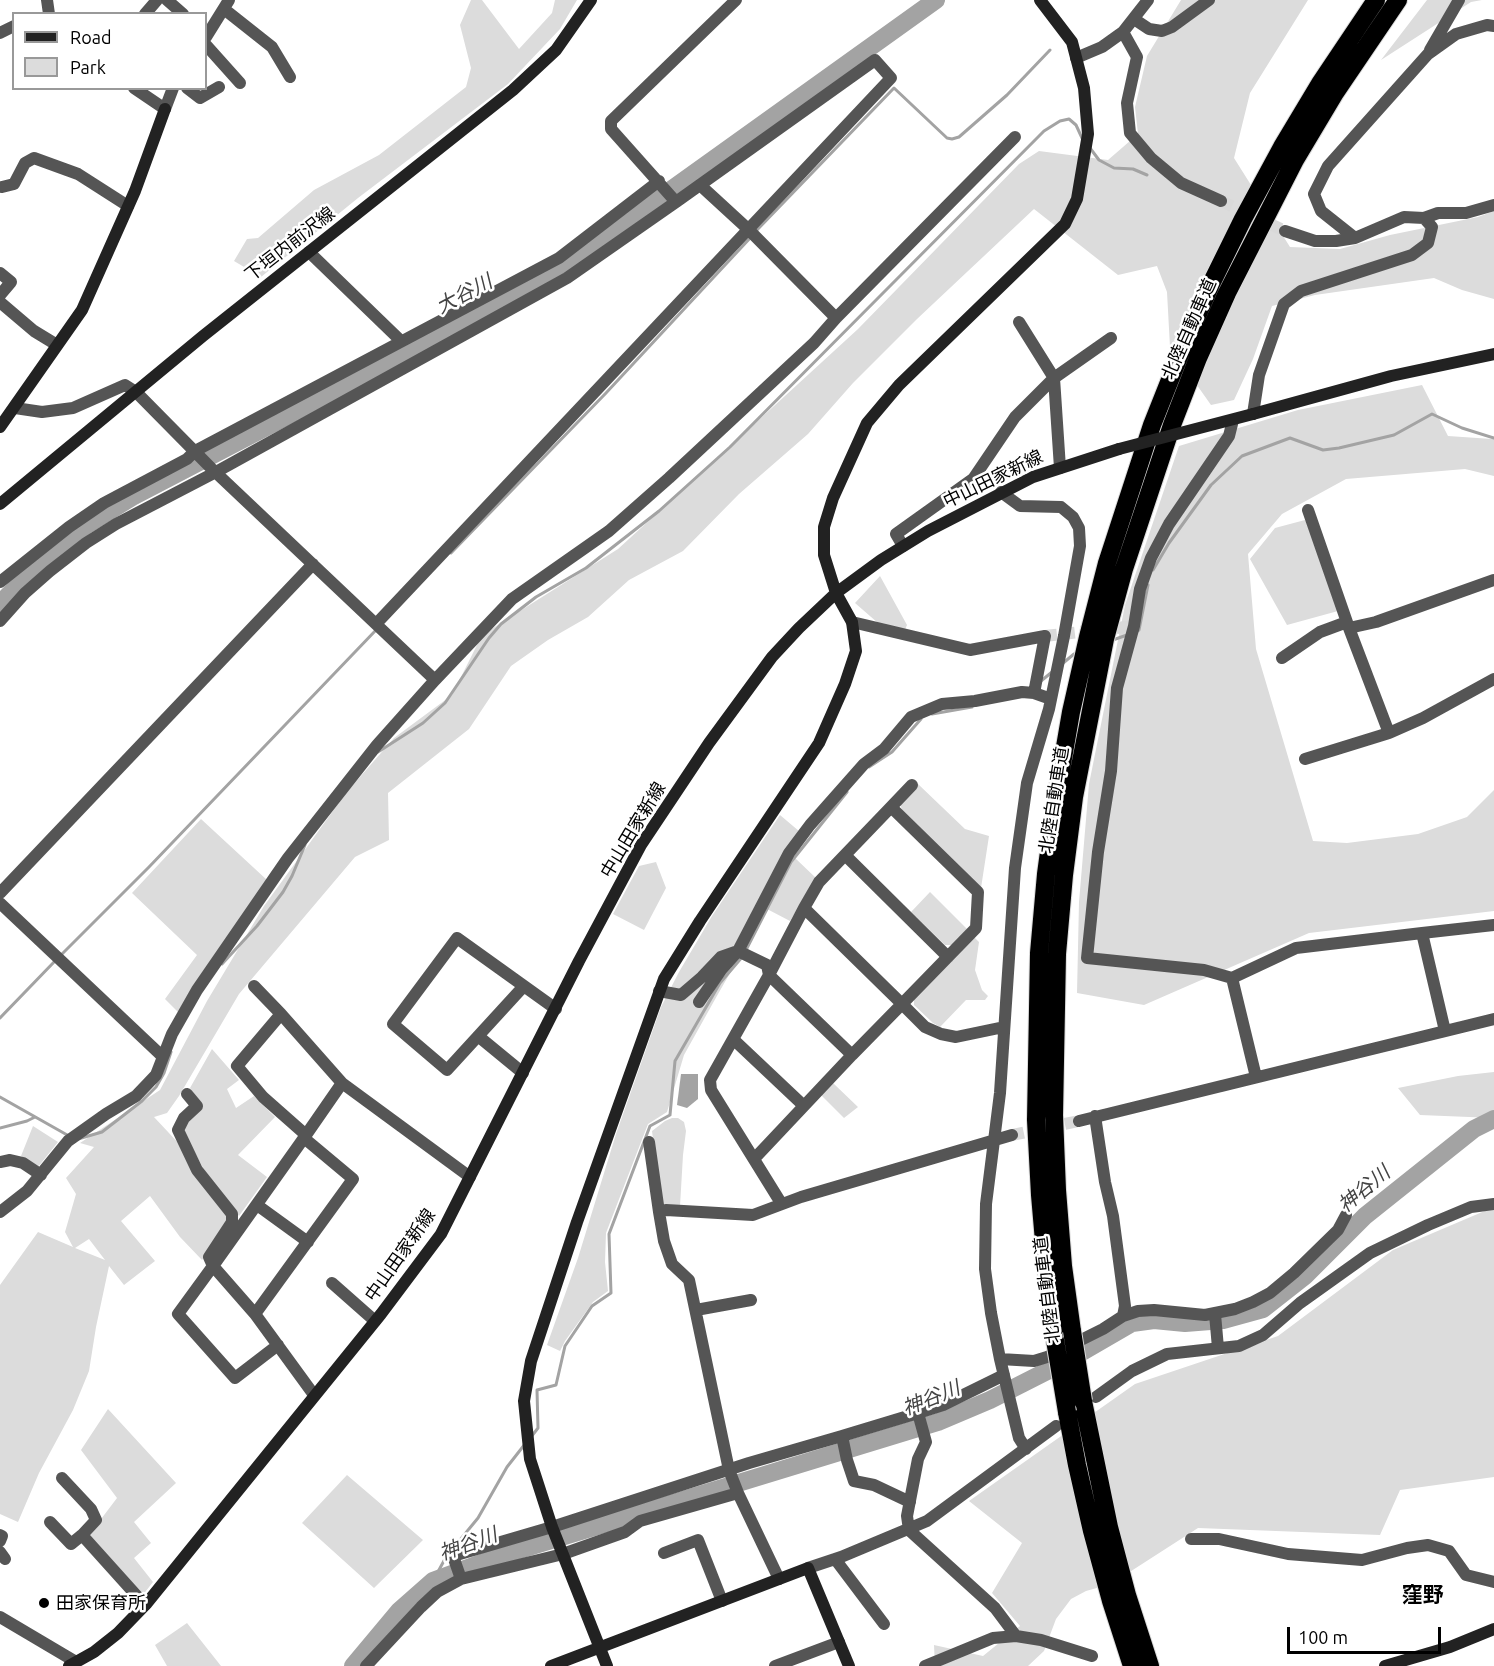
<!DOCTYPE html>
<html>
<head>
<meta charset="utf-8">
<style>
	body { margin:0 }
	#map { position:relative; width:1494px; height:1666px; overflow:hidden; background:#fff; font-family:Ubuntu,sans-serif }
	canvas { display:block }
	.legend { position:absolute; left:12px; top:12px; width:195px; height:78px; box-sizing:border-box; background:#fff; border:2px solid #999; margin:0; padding:8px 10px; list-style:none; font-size:18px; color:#000 }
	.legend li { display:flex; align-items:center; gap:12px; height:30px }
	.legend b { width:30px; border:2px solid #999 }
	.scale { position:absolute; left:1287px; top:1627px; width:154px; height:27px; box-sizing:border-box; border:3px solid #000; border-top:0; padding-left:8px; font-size:18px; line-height:21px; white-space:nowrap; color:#000; -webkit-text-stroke:4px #fff; paint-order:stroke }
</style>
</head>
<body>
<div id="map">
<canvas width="1494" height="1666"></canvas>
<ul class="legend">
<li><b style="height:8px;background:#222"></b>Road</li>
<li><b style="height:16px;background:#dcdcdc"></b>Park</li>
</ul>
<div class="scale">100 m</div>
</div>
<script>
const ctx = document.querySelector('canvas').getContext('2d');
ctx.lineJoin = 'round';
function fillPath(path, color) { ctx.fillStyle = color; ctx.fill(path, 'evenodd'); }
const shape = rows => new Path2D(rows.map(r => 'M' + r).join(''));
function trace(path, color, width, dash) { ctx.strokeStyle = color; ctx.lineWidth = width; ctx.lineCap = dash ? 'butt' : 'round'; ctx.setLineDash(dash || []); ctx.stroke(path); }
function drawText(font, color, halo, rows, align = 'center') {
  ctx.font = font + ' Ubuntu,"Noto Sans JP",sans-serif'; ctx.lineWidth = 5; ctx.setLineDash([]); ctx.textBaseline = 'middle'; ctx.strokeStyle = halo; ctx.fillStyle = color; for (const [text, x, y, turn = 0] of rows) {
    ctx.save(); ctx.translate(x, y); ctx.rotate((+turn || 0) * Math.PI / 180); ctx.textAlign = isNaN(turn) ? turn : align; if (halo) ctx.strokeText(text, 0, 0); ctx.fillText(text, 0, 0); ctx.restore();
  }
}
const green = shape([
	[471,0,482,0,519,49,552,13,555,0,577,0,560,29,508,84,358,198,261,277,234,261,247,239,258,238,314,190,379,155,466,87,471,68,460,25],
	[1181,0,1308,0,1250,93,1234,158,1290,247,1340,249,1390,235,1478,217,1494,211,1494,299,1462,290,1434,278,1315,295,1272,306,1253,359,1234,400,1211,405,1170,347,1167,292,1157,266,1118,275,1034,209,917,319,853,383,808,434,739,494,683,551,629,580,588,617,548,640,511,666,469,729,388,793,389,840,355,857,239,994,179,1096,167,1113,154,1117,183,1148,227,1214,228,1221,202,1260,180,1237,150,1196,121,1221,155,1261,124,1285,109,1266,96,1327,89,1371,73,1410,39,1473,18,1522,0,1514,0,1285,38,1232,73,1247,65,1232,76,1194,66,1178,94,1147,80,1143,160,1090,207,1001,264,906,346,793,394,738,452,695,482,635,618,549,858,329,1019,164,1039,151,1108,160,1138,134,1135,107,1147,56],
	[89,1239,105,1260,75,1248],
	[1427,0,1482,0,1471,2,1381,60],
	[1422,385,1448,436,1492,439,1494,436,1494,476,1465,469,1346,479,1282,514,1248,554,1256,649,1313,841,1347,843,1418,834,1467,817,1494,790,1494,911,1309,933,1144,1005,1077,993,1079,902,1089,784,1125,605,1179,446,1298,410],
	[1305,520,1309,525,1338,611,1287,625,1250,559,1275,528],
	[880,576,907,625,904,632,878,623,855,603],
	[918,784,965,829,989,836,981,888,902,811,900,802],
	[780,815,806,837,795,858,816,878,790,921,767,909,718,994,684,1055,667,1112,648,1124,606,1233,605,1262,608,1291,593,1302,565,1341,560,1351,547,1345,578,1258,616,1134,661,1007,679,972,712,916],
	[201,819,267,880,179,1013,165,999,197,955,132,893],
	[656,862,666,888,644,930,613,914,639,866],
	[930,892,967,929,952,945,945,945,911,912],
	[974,937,979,942,975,970,982,990,988,996,985,1000,966,1000,940,1027,933,1023,914,1005,914,998],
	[212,1049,239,1080,227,1089,236,1108,254,1096,275,1117,238,1155,267,1177,239,1216,204,1170,182,1128,202,1106,190,1088],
	[1494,1072,1494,1118,1420,1115,1398,1088,1458,1076],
	[833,1083,858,1107,844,1118,821,1095],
	[672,1118,678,1118,684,1122,686,1131,683,1155,680,1206,661,1205,652,1131,665,1121],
	[33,1126,58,1142,38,1167,21,1156],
	[1494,1207,1494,1477,1400,1490,1380,1535,1198,1528,1111,1584,1086,1591,1071,1599,1056,1619,1044,1651,1028,1666,935,1666,934,1645,983,1656,1020,1626,992,1593,1022,1543,969,1501,1135,1384,1278,1336,1393,1250],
	[108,1409,176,1483,134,1522,151,1543,134,1558,153,1582,142,1596,89,1535,117,1498,81,1450],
	[347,1475,423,1540,374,1588,302,1523],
	[187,1623,221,1666,167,1666,155,1645]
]);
const water = shape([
	[681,1074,698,1074,698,1099,687,1108,677,1105]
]);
const stream = shape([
	[1090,148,1099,160,1114,168,1133,169,1147,175],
	[756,231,894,88,947,138,952,139,959,137,1007,95,1050,50],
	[451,553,606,393,752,236],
	[1153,570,1169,543,1211,485,1242,456,1290,438,1323,450,1339,448,1394,435,1432,414,1462,428,1494,438],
	[1136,632,1139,630,1148,585],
	[1110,641,1127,635],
	[1062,664,1074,654,1079,653],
	[1041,681,1052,672],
	[932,714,972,707],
	[378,752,423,723,445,703,489,638,501,624,536,597,586,568,659,511,730,447,1044,131,1060,121,1069,119,1076,125,1082,138],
	[869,767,892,752,921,719],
	[746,950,791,862,847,792],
	[60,956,149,867,377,629],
	[222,964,257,926,283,892,292,876,305,845],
	[0,1018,55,961],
	[0,1097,69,1136],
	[0,1128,27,1121,35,1117],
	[78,1139,102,1132,142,1101,156,1087,164,1073,171,1052],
	[531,1437,538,1428,537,1390,556,1385,565,1346,592,1306,611,1293,609,1234,650,1126,670,1115,675,1061,720,983,743,956],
	[433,1581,446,1557,478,1518,507,1467,525,1444]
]);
const river = shape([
	[0,604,37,566,85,526,132,497,293,413,538,280,601,240,936,0],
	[353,1666,399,1611,433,1581,506,1554,938,1422,990,1400,1063,1363,1132,1323,1154,1320,1185,1323,1223,1320,1263,1309,1305,1276,1365,1216,1474,1129,1494,1119]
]);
const streetTunnel = shape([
	[1221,201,1285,231],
	[1045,636,1134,626],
	[1012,1135,1079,1121]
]);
const street = shape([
	[47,0,49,14],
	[167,0,183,14],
	[1148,0,1123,32,1137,57,1127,103,1130,133,1151,158,1181,183,1221,201],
	[224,9,272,47,290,77],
	[145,14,157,0],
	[1134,19,1149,29,1162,31,1172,27,1209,0],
	[0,33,14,26],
	[206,37,229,0],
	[206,45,240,83],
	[1430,50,1459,0],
	[1076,58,1102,47,1123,32],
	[134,88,165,109,173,88],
	[187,88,200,98,219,87],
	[700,185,749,230,836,318],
	[2,187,14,184,25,163,34,158,78,174,128,206],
	[1424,218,1438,213,1466,213,1494,205],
	[1355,238,1321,211,1314,194,1328,166,1428,54,1456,34,1487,25,1494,26],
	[309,252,401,341],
	[0,273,11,282,0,295],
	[0,302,34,331,57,345],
	[1019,322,1054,378,1060,468],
	[15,408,42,412,73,408,125,385,136,392,211,468,435,680],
	[1253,414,1259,375,1284,304,1301,291,1412,255,1428,243,1432,227,1424,218,1404,217,1355,238,1336,241,1315,241,1285,231],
	[1233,420,1229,436,1169,524,1151,558,1140,589,1134,626,1117,688,1111,771,1098,852,1087,958,1204,970,1232,978,1256,1077],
	[1001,492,1020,506,1061,507,1073,517,1079,528,1080,546,1064,636,1049,709,1027,783,1015,868,1000,1093,986,1204,985,1269,991,1313,1000,1359,1019,1438,1026,1449],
	[1308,510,1349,628,1389,733,1423,718,1494,679],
	[903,546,896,534,973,479,1015,417,1054,378,1111,338],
	[0,582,69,527,104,503,187,459,195,451,559,258,659,181],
	[0,621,25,593,50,571,86,543,116,524,216,472,567,278,676,202],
	[852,622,970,650,1045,636,1034,693,1051,699],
	[376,624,891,78,875,60,676,202,611,129,611,121,736,0],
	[1349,628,1376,622,1494,580],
	[1282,658,1320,632,1347,622],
	[1305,759,1389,733],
	[891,807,912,785],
	[845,855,948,957],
	[0,893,313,564],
	[0,903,163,1057,156,1075,136,1096,106,1114,68,1141,27,1191,0,1212],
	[1422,933,1494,925],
	[769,975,804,908,819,882,891,807,978,892,976,928,902,1004,804,908],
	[1232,978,1296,948,1422,933,1445,1031],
	[254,986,281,1014],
	[523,987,447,1070,393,1024,457,938,556,1009],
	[659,991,681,995,702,977,721,957,738,951,767,965,769,975],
	[699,1002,721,970,738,951,789,853,810,825,864,764,884,749,911,717,942,704,975,701,1022,692,1034,693],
	[478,1036,523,1073],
	[733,1039,804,1106],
	[163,1057,172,1034,197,990,288,858,377,745,435,680,512,599,609,531,669,478,814,343,836,318,1015,137],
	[187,1094,197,1106,184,1118,178,1130,197,1170,232,1214,232,1222,209,1257,213,1266,178,1314,235,1378,278,1345],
	[1079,1121,1494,1019],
	[306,1135,342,1083],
	[649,1142,659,1212],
	[754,1159,852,1055],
	[0,1162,10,1160,23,1163,41,1175],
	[781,1203,711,1090,710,1080,769,975,852,1055,902,1004,925,1027,941,1034,956,1037,1004,1027],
	[257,1205,308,1242],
	[332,1283,375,1321],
	[696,1310,751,1300],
	[255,1314,353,1179,304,1138],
	[1215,1314,1218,1348],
	[1123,1316,1138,1311,1154,1310,1205,1315,1235,1309,1253,1302,1270,1293,1294,1273,1338,1230,1346,1215],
	[1000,1359,1034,1361,1047,1357,1103,1329,1123,1316,1125,1306,1113,1216,1105,1182,1095,1116],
	[1004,1375,943,1405,918,1413,926,1442,918,1459,907,1516,909,1530,995,1608,1016,1636],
	[314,1395,255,1314,213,1266,306,1135,263,1097,237,1066,281,1014,342,1083,470,1177],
	[1096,1397,1132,1371,1167,1354,1239,1346,1263,1335,1300,1303,1370,1253,1428,1225,1471,1207,1494,1204],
	[842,1436,918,1413],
	[62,1478,91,1509,96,1520,82,1535],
	[50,1522,71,1544,82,1535,145,1605],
	[0,1535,2,1536,0,1541],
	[1191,1539,1219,1539,1288,1554,1362,1560,1407,1548,1428,1545,1449,1551,1466,1575,1494,1582],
	[0,1552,5,1559],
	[664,1553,698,1540,722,1601],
	[835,1559,884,1624],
	[808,1568,841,1557,927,1521,1056,1426],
	[461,1579,563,1554,625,1532,640,1521,738,1493],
	[779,1579,738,1493,729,1470,689,1280,672,1264,664,1241,659,1212,666,1210,753,1215,801,1197,1012,1135],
	[0,1617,76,1662],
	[366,1666,421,1607,437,1592,461,1579,453,1556,552,1527,749,1463,842,1436,847,1460,854,1481,874,1485,910,1502],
	[775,1666,839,1642],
	[925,1666,993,1638,1016,1636,1041,1640,1092,1656]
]);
const secondary = shape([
	[1253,414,1391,376,1494,354],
	[0,427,82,310,135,191,165,109],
	[0,504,203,336,513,90,556,50,591,0],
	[69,1666,94,1652,118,1633,147,1603,381,1314,441,1234,579,961,641,845,709,743,772,657,799,628,836,593,881,560,928,531,1033,477,1119,449],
	[551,1666,808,1568,849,1666],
	[607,1666,552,1527,530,1459,524,1401,531,1361,577,1222,664,979,700,921,819,743,845,684,856,651,852,622,836,593,824,555,824,527,833,498,867,423,899,385,1065,224,1077,199,1088,134,1084,88,1072,42,1040,0],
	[1385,1666,1450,1647,1494,1629]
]);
const highway = shape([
	[1072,1331,1063,1266,1057,1190,1054,1115,1057,954,1064,875,1074,797,1105,639,1124,569,1172,425,1198,358,1227,293,1295,160,1335,93,1398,0],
	[1055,1340,1047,1276,1040,1195,1036,1120,1039,953,1046,874,1057,793,1071,712,1088,637,1107,563,1152,425,1181,352,1211,284,1243,219,1282,147,1321,82,1376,0],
	[1083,1401,1109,1527,1127,1595,1150,1666],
	[1067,1412,1077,1465,1092,1531,1111,1601,1132,1666]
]);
const secondaryBridge = shape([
	[1119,449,1253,414]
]);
const highwayBridge = shape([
	[1072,1331,1083,1401],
	[1055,1340,1067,1412]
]);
const markers = [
	[44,1603,6,"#000"]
];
const streetNames = [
	["下垣内前沢線",290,244,-38],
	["北陸自動車道",1189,329,-66],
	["中山田家新線",993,479,-26],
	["北陸自動車道",1054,800,-81],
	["中山田家新線",633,830,-59],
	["中山田家新線",400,1255,-55],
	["北陸自動車道",1047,1290,-97]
];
const poiNames = [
	["田家保育所",56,1603]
];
const waterNames = [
	["大谷川",464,294,-28],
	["神谷川",1364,1189,-40],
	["神谷川",931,1398,-22],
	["神谷川",468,1544,-20]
];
const quarterNames = [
	["窪野",1423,1595]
];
fillPath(green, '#dcdcdc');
fillPath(water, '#a3a3a3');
trace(stream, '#a3a3a3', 3);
trace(river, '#a3a3a3', 18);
trace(streetTunnel, '#d9d9d9', 12, [12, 6]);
trace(highway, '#dbdbdb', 20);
trace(street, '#555', 12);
trace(secondary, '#222', 12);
trace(highway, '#000', 18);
trace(highwayBridge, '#dbdbdb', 20, []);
trace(secondaryBridge, '#222', 12);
trace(highwayBridge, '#000', 18);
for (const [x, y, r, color] of markers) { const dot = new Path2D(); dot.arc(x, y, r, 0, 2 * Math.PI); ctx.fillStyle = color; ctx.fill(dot); trace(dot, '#fff', 2); }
drawText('18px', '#000', '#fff', streetNames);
drawText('18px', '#000', '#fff', poiNames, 'left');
drawText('italic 20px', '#444', '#fff', waterNames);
drawText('bold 21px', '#000', '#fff', quarterNames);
</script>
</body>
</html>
